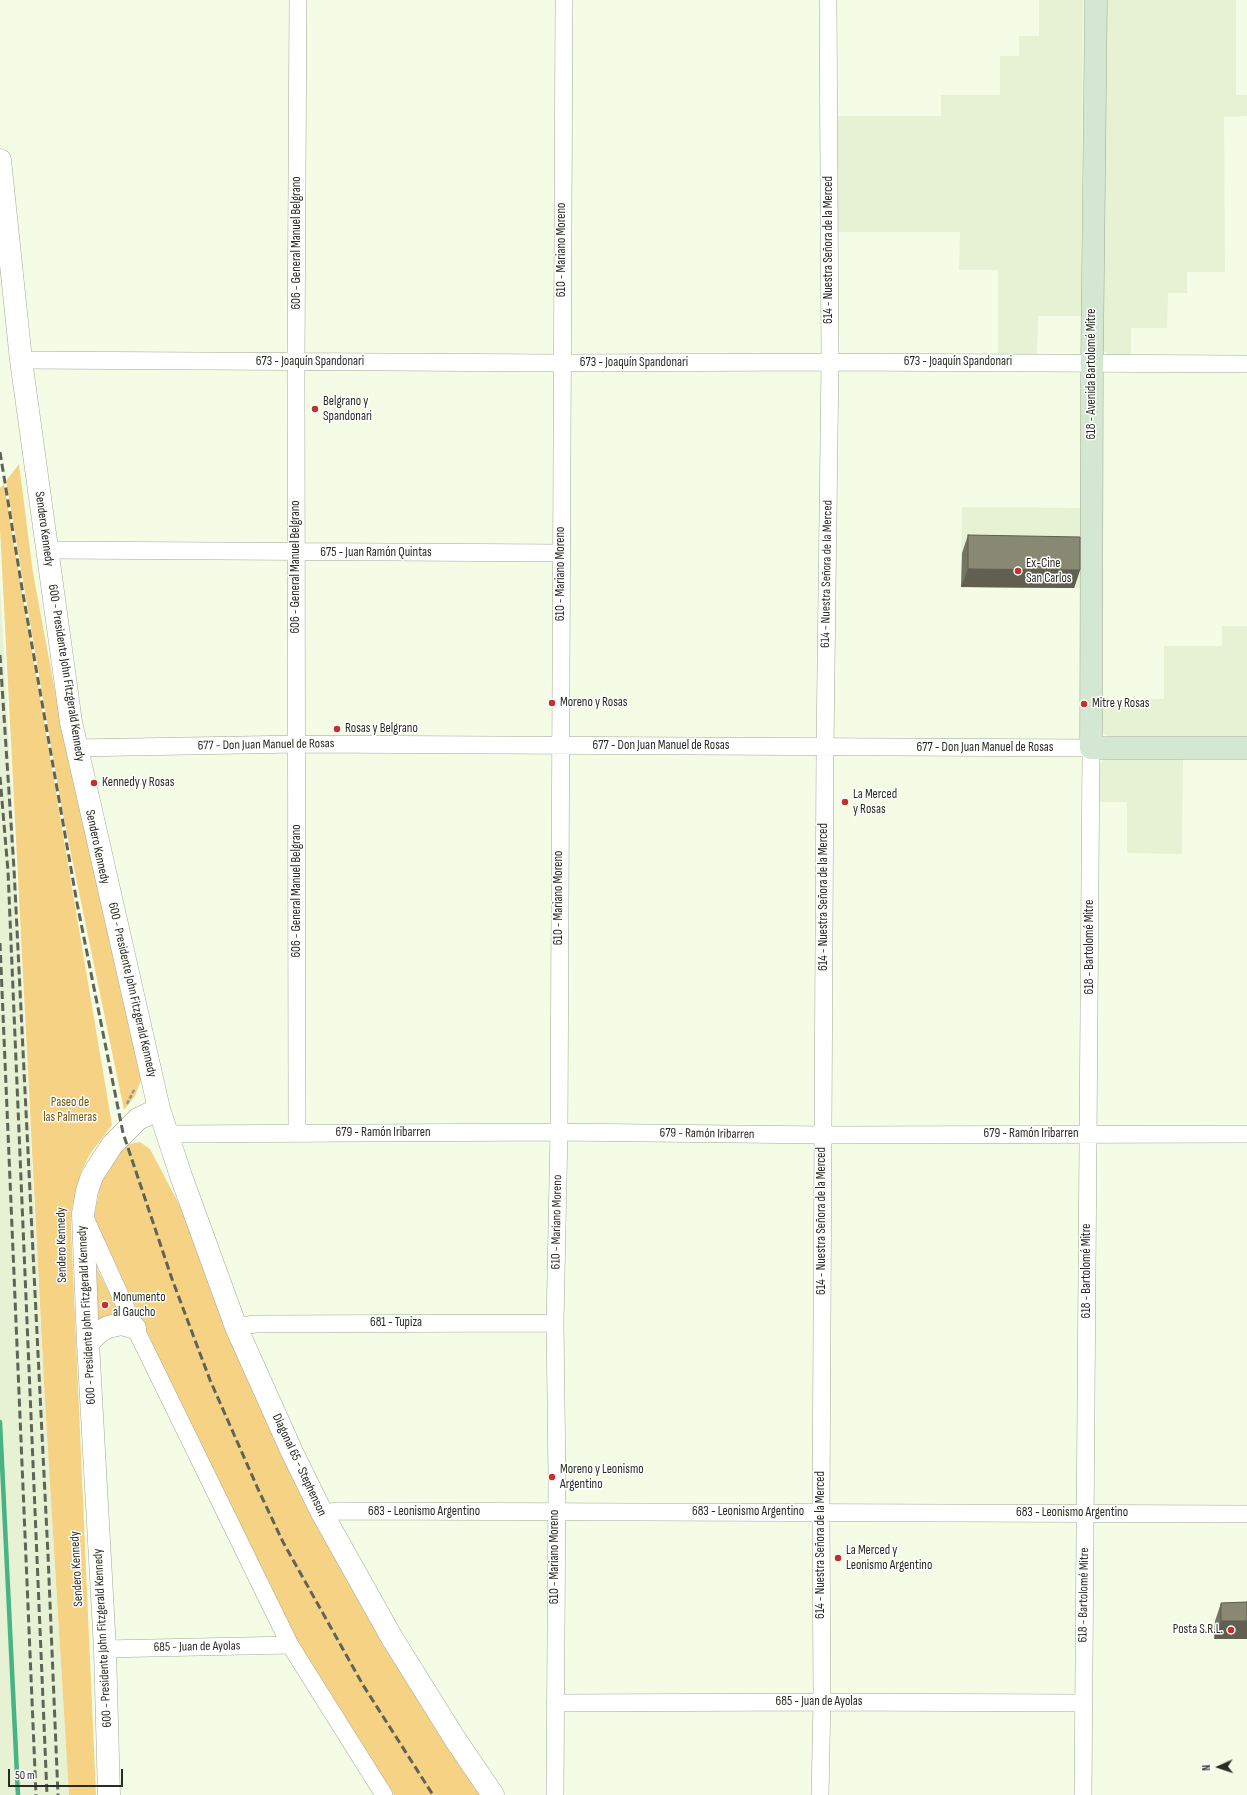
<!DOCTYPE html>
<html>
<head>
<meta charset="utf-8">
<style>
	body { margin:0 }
	#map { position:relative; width:1247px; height:1795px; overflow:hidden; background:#f4fce6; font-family:"Sofia Sans Condensed",sans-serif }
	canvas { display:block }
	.north { position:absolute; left:1199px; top:1747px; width:40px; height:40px; -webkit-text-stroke:3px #fff; paint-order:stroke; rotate:267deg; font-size:11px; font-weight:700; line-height:16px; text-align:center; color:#292c23 }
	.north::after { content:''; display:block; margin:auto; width:14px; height:18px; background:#292c23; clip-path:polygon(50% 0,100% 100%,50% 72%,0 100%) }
	.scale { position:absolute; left:8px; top:1769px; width:115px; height:18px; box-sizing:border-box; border:2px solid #292c23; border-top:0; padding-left:5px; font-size:12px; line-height:14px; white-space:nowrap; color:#292c23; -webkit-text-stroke:3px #fff; paint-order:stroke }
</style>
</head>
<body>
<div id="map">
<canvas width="1247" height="1795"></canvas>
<div class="north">N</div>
<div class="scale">50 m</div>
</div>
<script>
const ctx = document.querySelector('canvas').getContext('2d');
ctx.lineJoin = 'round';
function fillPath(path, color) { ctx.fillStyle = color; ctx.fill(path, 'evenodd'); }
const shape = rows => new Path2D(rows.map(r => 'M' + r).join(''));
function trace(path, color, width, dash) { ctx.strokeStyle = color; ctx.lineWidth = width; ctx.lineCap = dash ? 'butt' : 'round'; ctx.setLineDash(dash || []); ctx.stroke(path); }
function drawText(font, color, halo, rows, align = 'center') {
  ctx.font = font + ' "Sofia Sans Condensed",sans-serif'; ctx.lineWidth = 3; ctx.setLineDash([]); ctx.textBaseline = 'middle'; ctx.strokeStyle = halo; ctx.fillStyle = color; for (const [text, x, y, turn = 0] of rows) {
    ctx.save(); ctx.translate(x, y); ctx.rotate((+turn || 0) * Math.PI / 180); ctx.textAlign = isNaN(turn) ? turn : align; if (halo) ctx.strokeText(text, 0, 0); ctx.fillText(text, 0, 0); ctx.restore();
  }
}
const built = shape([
	[1039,0,1083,0,1081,316,1038,316,1037,356,998,357,998,270,959,270,960,232,838,232,838,116,941,116,941,95,1000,95,1000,56,1019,56,1019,36,1039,36],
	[1104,0,1236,0,1236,95,1247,95,1247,116,1224,117,1225,272,1187,272,1187,293,1168,293,1167,328,1131,328,1131,356,1111,356,1104,351,1102,346],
	[962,507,1082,508,1081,588,961,587],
	[0,583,45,1402,69,1795,0,1795],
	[1222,626,1247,626,1247,738,1112,738,1103,733,1100,727,1100,706,1138,706,1138,699,1164,699,1164,646,1222,646],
	[1108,758,1183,759,1182,854,1127,853,1127,802,1099,802,1098,766,1103,760]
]);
const green = shape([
	[19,464,33,573,66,750,141,1080,135,1096,124,1110,62,810,6,481],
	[4,484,112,1125,90,1154,81,1172,72,1208,71,1228,96,1795,69,1795,45,1402,0,529,0,488],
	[140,1142,150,1149,180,1206,228,1327,481,1795,394,1795,300,1646,185,1414,94,1217,100,1187,107,1167,118,1150,130,1144],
	[95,1264,120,1315,97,1322]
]);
const stream = shape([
	[0,1422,18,1795]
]);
const path = shape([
	[127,1104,135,1088]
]);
const minor = shape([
	[21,360,561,363,830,362,1247,364],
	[48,550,561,553],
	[76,748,298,744,1091,748,1083,1795],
	[297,1133,296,362,298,0],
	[167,1134,559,1132,823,1135,1247,1134],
	[86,1220,135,1328,290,1645,384,1795],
	[236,1327,255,1324,555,1323],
	[322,1513,339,1511,1247,1514],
	[105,1649,290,1645],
	[555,1703,822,1702,1082,1703],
	[555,1795,557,1478,555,1323,559,1132,564,0],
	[820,1795,822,1702,821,1512,825,747,830,362,828,0]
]);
const tertiary = shape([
	[0,160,21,360,71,722,159,1109,181,1176,236,1327,292,1452,322,1513,392,1638,455,1739,493,1795],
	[88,1343,99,1332,108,1327,121,1324,135,1328],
	[109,1795,105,1649,88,1343,83,1214,87,1191,92,1176,112,1145,138,1119,159,1109]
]);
const secondary = shape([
	[1096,0,1092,362,1091,748,1247,748]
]);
const rail = shape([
	[0,452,22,588,77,903,123,1133,172,1279,210,1380,258,1489,283,1542,363,1685,433,1795],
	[0,655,14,869,48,1555,58,1795],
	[0,777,8,871,47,1795],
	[0,943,36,1795]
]);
const wall = shape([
	[968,535,1080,570,1074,588,961,587,962,553],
	[1247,1602,1214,1639,1215,1621,1221,1603]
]);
const shadedWall = shape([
	[968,569,1080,570,1074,588,961,587],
	[1221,1621,1247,1621,1247,1639,1214,1639]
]);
const building = shape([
	[968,535,1080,537,1080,570,968,569,968,535],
	[1247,1602,1247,1621,1221,1621,1221,1603,1247,1602]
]);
const markers = [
	[315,409,4,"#c0312f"],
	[1018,571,4,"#c0312f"],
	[552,703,4,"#c0312f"],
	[1084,704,4,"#c0312f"],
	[337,729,4,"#c0312f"],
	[94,783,4,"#c0312f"],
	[845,802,4,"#c0312f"],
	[105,1305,4,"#c0312f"],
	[552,1477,4,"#c0312f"],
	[838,1558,4,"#c0312f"],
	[1231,1630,4,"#c0312f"]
];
const streetNames = [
	["606 - General Manuel Belgrano",297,243,-90],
	["610 - Mariano Moreno",562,250,-90],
	["614 - Nuestra Señora de la Merced",829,250,-90],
	["673 - Joaquín Spandonari",310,362],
	["673 - Joaquín Spandonari",958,362],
	["673 - Joaquín Spandonari",634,363],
	["618 - Avenida Bartolomé Mitre",1092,374,-90],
	["Sendero Kennedy",44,529,82],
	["675 - Juan Ramón Quintas",376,553],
	["606 - General Manuel Belgrano",296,567,-90],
	["610 - Mariano Moreno",561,574,-90],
	["614 - Nuestra Señora de la Merced",827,574,-89],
	["600 - Presidente John Fitzgerald Kennedy",66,673,81],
	["677 - Don Juan Manuel de Rosas",266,745,-1],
	["677 - Don Juan Manuel de Rosas",661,746],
	["677 - Don Juan Manuel de Rosas",985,748],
	["Sendero Kennedy",97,847,78],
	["606 - General Manuel Belgrano",297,891,-90],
	["614 - Nuestra Señora de la Merced",824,897,-90],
	["610 - Mariano Moreno",559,898,-90],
	["618 - Bartolomé Mitre",1090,947,-90],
	["600 - Presidente John Fitzgerald Kennedy",132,990,77],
	["679 - Ramón Iribarren",383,1133],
	["679 - Ramón Iribarren",707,1134,1],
	["679 - Ramón Iribarren",1031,1134],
	["614 - Nuestra Señora de la Merced",822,1221,-90],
	["610 - Mariano Moreno",557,1222,-89],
	["Sendero Kennedy",62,1245,-91],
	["618 - Bartolomé Mitre",1087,1271,-90],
	["600 - Presidente John Fitzgerald Kennedy",87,1315,-93],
	["681 - Tupiza",396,1323],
	["Diagonal 65 - Stephenson",299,1465,65],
	["683 - Leonismo Argentino",424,1512],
	["683 - Leonismo Argentino",748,1512],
	["683 - Leonismo Argentino",1072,1513],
	["614 - Nuestra Señora de la Merced",821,1545,-90],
	["610 - Mariano Moreno",555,1557,-90],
	["Sendero Kennedy",77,1569,-93],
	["618 - Bartolomé Mitre",1084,1595,-89],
	["600 - Presidente John Fitzgerald Kennedy",103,1638,-93],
	["685 - Juan de Ayolas",197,1647,-1],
	["685 - Juan de Ayolas",819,1702]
];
const poiNames = [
	["Belgrano y",323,402],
	["Spandonari",323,417],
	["Ex-Cine",1026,564],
	["San Carlos",1026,579],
	["Moreno y Rosas",560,703],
	["Mitre y Rosas",1092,704],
	["Rosas y Belgrano",345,729],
	["Kennedy y Rosas",102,783],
	["La Merced",853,795],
	["y Rosas",853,810],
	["Monumento",113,1298],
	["al Gaucho",113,1313],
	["Moreno y Leonismo",560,1470],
	["Argentino",560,1485],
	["La Merced y",846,1551],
	["Leonismo Argentino",846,1566],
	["Posta S.R.L.",1223,1630,"right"]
];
const parkNames = [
	["Paseo de",70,1103],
	["las Palmeras",70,1118]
];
fillPath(built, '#e7f1d4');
fillPath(green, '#f6d285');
trace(stream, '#48b385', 4.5);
trace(minor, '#a2a995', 18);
trace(tertiary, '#a2a995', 23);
trace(secondary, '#a2a995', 23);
trace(path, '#929788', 2.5, [4, 2]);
trace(minor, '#fff', 17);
trace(tertiary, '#fff', 22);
trace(secondary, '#d3e7d1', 22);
trace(rail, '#606458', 3, [8, 4]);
fillPath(wall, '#767563');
fillPath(shadedWall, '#605f50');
fillPath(building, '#898873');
trace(building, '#605f50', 1);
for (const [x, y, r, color] of markers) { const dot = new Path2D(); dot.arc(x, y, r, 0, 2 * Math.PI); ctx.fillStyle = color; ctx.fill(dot); trace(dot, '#fff', 1.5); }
drawText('13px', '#292c23', '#fff', streetNames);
drawText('13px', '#292c23', '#fff', poiNames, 'left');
drawText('13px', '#6e5208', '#fff', parkNames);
</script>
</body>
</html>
